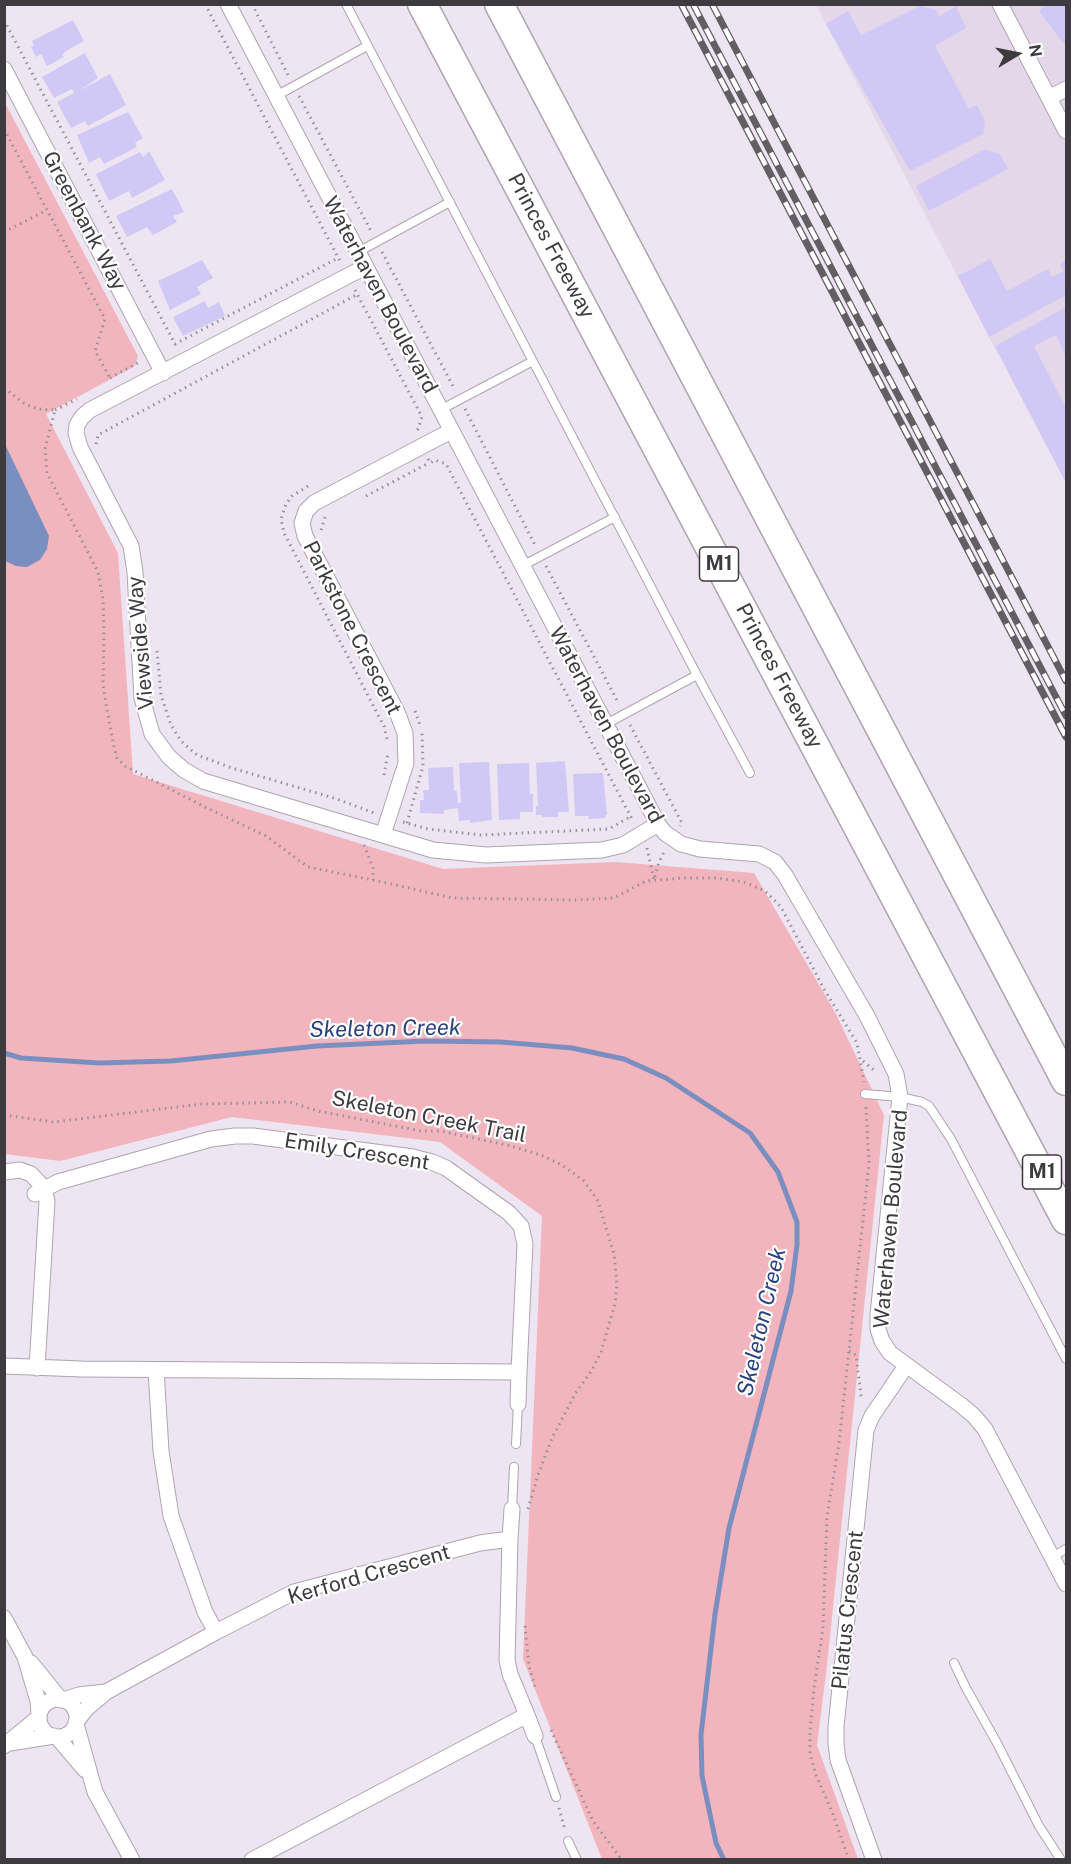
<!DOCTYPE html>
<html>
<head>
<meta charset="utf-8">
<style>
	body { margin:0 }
	#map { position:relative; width:1071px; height:1864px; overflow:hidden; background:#ede5f1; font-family:"Public Sans",sans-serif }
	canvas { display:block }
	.frame { position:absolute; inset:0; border:6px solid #3e3b40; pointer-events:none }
	.north { position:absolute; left:987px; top:24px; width:60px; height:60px; -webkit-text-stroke:4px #fff; paint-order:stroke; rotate:80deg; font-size:16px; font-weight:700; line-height:24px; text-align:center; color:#3e3b40 }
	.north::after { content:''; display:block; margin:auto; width:21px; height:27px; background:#3e3b40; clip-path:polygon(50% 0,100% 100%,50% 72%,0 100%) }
</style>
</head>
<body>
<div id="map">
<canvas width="1071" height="1864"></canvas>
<div class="frame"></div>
<div class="north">N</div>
</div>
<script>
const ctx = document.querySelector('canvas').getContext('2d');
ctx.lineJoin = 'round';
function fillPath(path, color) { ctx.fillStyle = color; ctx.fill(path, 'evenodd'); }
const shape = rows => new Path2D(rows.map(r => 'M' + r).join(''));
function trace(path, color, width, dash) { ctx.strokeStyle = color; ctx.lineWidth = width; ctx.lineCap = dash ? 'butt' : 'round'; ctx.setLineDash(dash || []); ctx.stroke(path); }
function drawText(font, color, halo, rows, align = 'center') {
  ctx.font = font + ' "Public Sans",sans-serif'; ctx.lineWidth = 4.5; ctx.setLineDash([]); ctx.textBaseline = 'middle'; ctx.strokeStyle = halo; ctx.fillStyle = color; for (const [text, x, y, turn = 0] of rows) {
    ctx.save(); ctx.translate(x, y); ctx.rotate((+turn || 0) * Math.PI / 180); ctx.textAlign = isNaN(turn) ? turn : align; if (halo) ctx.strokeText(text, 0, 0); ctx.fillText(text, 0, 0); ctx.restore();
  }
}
const built = shape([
	[816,5,1066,5,1066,483,989,337]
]);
const green = shape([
	[4,101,138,356,135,366,46,414,118,553,133,774,443,869,616,862,754,873,836,1014,884,1115,827,1665,817,1745,858,1859,602,1859,523,1659,542,1216,440,1142,232,1117,60,1161,5,1154]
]);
const water = shape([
	[4,442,49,536,47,549,40,560,27,567,16,566,5,561]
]);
const stream = shape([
	[4,1053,21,1058,99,1063,171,1061,317,1046,426,1041,501,1042,572,1048,624,1059,666,1078,750,1133,778,1172,797,1222,797,1245,791,1291,729,1528,715,1614,701,1735,702,1776,716,1843,724,1860]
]);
const building = shape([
	[1043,4,1066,4,1066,47,1039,11,1044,6],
	[920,6,936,10,939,17,956,6,966,28,935,46,969,109,977,105,985,122,983,134,910,171,826,24,848,11,861,35],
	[73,20,84,41,66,51,62,55,64,57,47,66,41,54,36,57,31,47,34,45,32,41],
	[85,53,98,78,79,91,110,74,126,105,88,126,85,121,71,128,57,102,74,93,72,89,54,98,42,77],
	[128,112,143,138,135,143,137,147,104,164,100,157,89,163,77,135],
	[985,149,1000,154,1008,169,929,211,916,186],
	[149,151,165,180,132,198,129,191,109,201,96,174,140,152,143,157],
	[172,189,184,212,173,216,177,222,153,235,147,227,127,237,116,216],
	[990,259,1007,291,1048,269,1052,277,1064,271,1060,264,1066,260,1066,295,989,337,958,276],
	[202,260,213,278,197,287,201,294,170,310,158,281],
	[205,301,208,308,219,302,225,316,183,336,173,317],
	[1066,307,1066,357,1056,335,1034,346,1066,408,1066,483,995,346],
	[565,761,569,812,558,812,558,817,542,817,542,815,536,815,536,806,538,806,536,763],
	[489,762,492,820,470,823,470,820,459,821,458,808,444,810,444,814,420,813,420,800,424,800,423,790,429,790,428,768,453,767,454,791,457,791,458,803,461,803,459,763],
	[529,763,530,794,533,794,533,812,520,812,520,819,499,820,497,764],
	[603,773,607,815,605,815,605,818,588,819,589,816,575,816,573,774]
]);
const path = shape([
	[205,4,341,263],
	[252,4,289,77],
	[4,20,175,344,338,258],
	[299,96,371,231],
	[4,129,105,319,95,351,110,378],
	[4,232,47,210],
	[382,252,455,390],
	[355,290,422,417,418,429,415,430],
	[110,378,141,361],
	[4,388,25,404,38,409,55,410,45,449,47,473,98,572,103,599,104,632,103,684,106,704,114,747,117,758,125,766,209,809,266,836,308,867,383,882,452,898,575,900,614,898,646,881,684,878,717,878,744,882,765,891,781,907,824,989,857,1043,864,1082],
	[465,409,536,547],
	[55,410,77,399],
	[96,444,98,435,358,294],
	[428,459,430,463,435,460,446,464,633,821],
	[308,486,292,496,286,504,281,519,284,533,378,715,384,726,388,743],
	[366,496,429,463],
	[321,530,325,517],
	[546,566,619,704],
	[157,651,161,695,171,725,181,741,197,755,232,768,337,799,374,813],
	[415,711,420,725],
	[630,725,682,823,680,826],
	[384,775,388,753],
	[403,822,428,829,481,835,609,829,630,817],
	[407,823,423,766,422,731],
	[364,845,373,868,373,880],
	[647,848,654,880,659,862,664,852],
	[863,1061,876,1072],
	[4,1115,54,1122,202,1104,290,1102,318,1111,421,1131,441,1131,507,1145,541,1155,562,1165,584,1181,598,1201,614,1254,617,1284,615,1304,601,1352,592,1370,575,1394,552,1438,538,1475,528,1509],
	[849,1351,856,1355,861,1395,865,1399],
	[525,1626,529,1666,536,1690],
	[551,1730,593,1821,622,1860],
	[559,1808,565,1830],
	[849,1860,833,1814,816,1775,810,1754,810,1731,814,1688,823,1628,827,1516,839,1443,869,1164,866,1107]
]);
const service = shape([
	[346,4,697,675,750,773],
	[276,96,367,46],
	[358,252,450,202],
	[440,410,533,361],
	[522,566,615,517],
	[606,724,697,675],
	[865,1094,900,1097,922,1102,929,1106,951,1139,1066,1359],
	[516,1444,518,1404],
	[512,1509,514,1467],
	[1052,1557,1066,1549],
	[954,1663,966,1688,997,1743,1039,1826,1061,1860],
	[535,1736,556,1797],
	[568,1841,577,1860]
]);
const minor = shape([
	[228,4,658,824,665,833,681,844,700,849,759,854,775,862,785,875,867,1016,896,1074,900,1097,878,1315,878,1329,882,1341,890,1353,961,1405,974,1416,985,1429,1066,1584],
	[1000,4,1066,131],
	[4,69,163,373],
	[1050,97,1066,89],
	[365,267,90,410,82,417,77,425,76,433,80,447,131,546,135,572,142,698,152,734,169,757,184,770,203,781,433,850,486,855,602,850,623,845,658,824],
	[383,835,406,763,405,733,397,712,305,536,302,523,306,511,314,503,451,431],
	[4,1172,20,1170,31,1174,44,1188,47,1201,37,1368],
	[4,1366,82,1369,519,1372,525,1244,521,1226,509,1213,446,1168,432,1162,413,1157,253,1136,235,1136,211,1139,58,1182,35,1194],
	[156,1370,161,1451,171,1516,205,1612,216,1632],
	[518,1404,519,1372],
	[510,1539,512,1509],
	[4,1618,25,1657,38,1701,39,1715],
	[31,1663,61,1700],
	'39 1718a19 19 0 1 1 38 0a19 19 0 1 1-38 0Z',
	[63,1700,79,1695,106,1692],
	[527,1715,535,1736],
	[76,1722,86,1709,106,1692,216,1632,294,1592,480,1543,510,1539,507,1660,510,1674,527,1715,252,1860],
	[76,1724,95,1792,132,1860],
	[57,1737,85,1770],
	[10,1743,54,1736],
	[4,1746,39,1717],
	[874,1860,838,1760,836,1744,836,1727,866,1430,872,1416,906,1366]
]);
const motorway = shape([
	[422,4,1066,1220],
	[499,4,1066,1081]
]);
const rail = shape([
	[681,4,1066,737],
	[693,4,1066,716],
	[712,4,1066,681]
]);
const shields = [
	[719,564,39],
	[1042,1172,39]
];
const shieldNames = [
	["M1",719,564],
	["M1",1042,1172]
];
const streetNames = [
	["Greenbank Way",84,221,62],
	["Princes Freeway",551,246,62],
	["Waterhaven Boulevard",380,295,62],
	["Parkstone Crescent",352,628,63],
	["Viewside Way",141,643,-95],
	["Princes Freeway",779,676,62],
	["Waterhaven Boulevard",606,725,62],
	["Skeleton Creek Trail",429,1117,11],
	["Emily Crescent",357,1152,9],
	["Waterhaven Boulevard",891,1219,-85],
	["Kerford Crescent",369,1575,-16],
	["Pilatus Crescent",848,1610,-84]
];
const waterNames = [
	["Skeleton Creek",385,1029,-1],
	["Skeleton Creek",762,1322,-77]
];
fillPath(built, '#e5d7ea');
fillPath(green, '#f2b5be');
fillPath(water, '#7a8fc0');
trace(stream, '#7a8fc0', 5);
fillPath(building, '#d0c9f6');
trace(service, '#ada5b0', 10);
trace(minor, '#ada5b0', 17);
trace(motorway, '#ada5b0', 31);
trace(path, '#969099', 3, [1.5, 4.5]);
trace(service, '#fff', 8);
trace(minor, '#fff', 15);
trace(motorway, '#fff', 28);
trace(rail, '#625e64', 7);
trace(rail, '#fff', 4.5, [14]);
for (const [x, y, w] of shields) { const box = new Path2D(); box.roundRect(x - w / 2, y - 17, w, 34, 4.5); ctx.fillStyle = '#fff'; ctx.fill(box); trace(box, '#3e3b40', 1.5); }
drawText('bold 20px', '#3e3b40', null, shieldNames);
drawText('21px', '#3e3b40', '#fff', streetNames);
drawText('italic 22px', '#2b427f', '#fff', waterNames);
</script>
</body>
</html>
